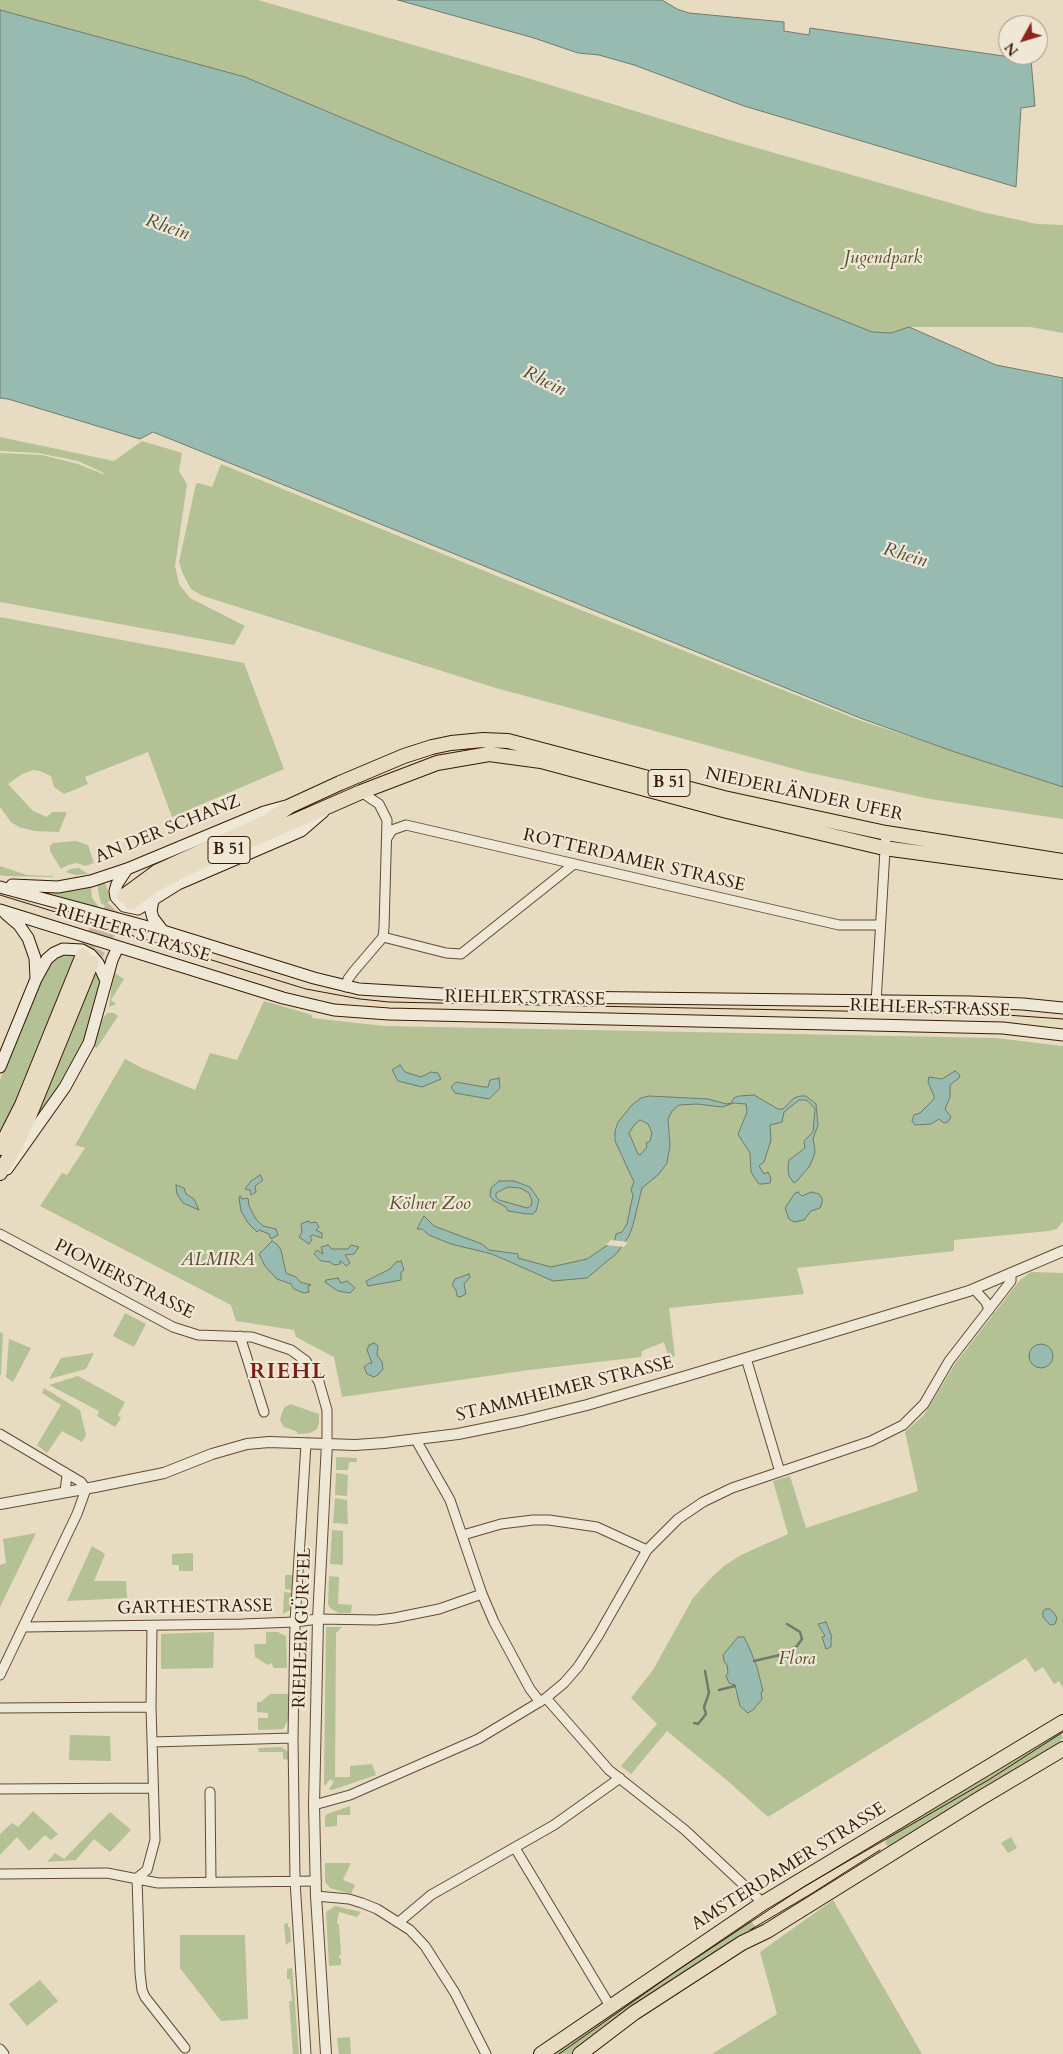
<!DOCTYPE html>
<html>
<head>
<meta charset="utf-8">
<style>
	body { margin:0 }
	#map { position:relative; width:1063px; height:2054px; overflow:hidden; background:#e7dbc1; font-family:Cardo,serif }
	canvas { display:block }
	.north { position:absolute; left:998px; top:15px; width:50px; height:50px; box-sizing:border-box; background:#efe8d7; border:1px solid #a69683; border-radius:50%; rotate:231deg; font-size:14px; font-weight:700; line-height:20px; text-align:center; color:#381a04 }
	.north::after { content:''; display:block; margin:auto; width:18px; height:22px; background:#8f2418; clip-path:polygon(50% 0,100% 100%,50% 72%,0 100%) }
</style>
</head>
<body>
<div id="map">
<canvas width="1063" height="2054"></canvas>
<div class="north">N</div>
</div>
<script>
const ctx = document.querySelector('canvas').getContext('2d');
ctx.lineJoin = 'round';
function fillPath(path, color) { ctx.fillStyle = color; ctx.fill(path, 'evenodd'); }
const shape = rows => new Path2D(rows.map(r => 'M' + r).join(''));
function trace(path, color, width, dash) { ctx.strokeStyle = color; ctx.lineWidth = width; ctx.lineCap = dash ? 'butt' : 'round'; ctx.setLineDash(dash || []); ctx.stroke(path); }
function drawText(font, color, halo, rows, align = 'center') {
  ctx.font = font + ' Cardo,serif'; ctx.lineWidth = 4.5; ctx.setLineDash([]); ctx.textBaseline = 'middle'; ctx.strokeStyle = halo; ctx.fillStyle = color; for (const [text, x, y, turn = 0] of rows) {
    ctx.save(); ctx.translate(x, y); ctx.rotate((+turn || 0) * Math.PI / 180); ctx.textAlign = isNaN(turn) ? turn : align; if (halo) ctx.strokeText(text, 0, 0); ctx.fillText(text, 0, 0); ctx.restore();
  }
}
const green = shape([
	[0,0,258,0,524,77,736,142,982,212,1037,224,1063,225,1063,333,1030,327,909,327,891,333,872,332,426,153,245,77,0,10],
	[0,437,114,461,142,441,182,453,179,471,187,484,175,566,179,584,190,598,245,626,234,645,0,602,0,453,42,455,78,464,103,474,104,473,78,461,38,453,0,451],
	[221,464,581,610,859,720,1063,787,1063,819,930,799,806,772,496,688,203,596,191,589,183,574,179,562,196,484,198,483,212,487],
	[0,617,244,663,284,769,172,817,148,752,85,777,88,784,64,794,54,787,51,776,40,771,33,770,22,774,8,784,33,811,47,817,52,812,67,812,59,832,35,831,19,827,11,822,0,807],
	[76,841,88,845,94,863,85,866,77,863,68,865,61,869,50,851,50,846,53,843],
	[0,866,27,875,53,876,53,877,5,876,0,875],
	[79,868,88,874,76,875,65,872,71,869],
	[105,883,111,899,105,906,101,903,98,891,98,885],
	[91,886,92,898,102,911,36,891],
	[61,953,78,954,18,1102,0,1139,0,1080,44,971,48,964],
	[95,967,100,976,99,994,94,1017,76,1063,27,1132],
	[115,973,124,979,111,1000,116,1004,109,1007,112,985],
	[264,1001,312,1015,312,1018,384,1026,996,1038,1063,1046,1063,1221,1057,1229,1049,1231,954,1240,954,1251,797,1268,804,1294,669,1308,675,1356,669,1358,664,1342,642,1351,641,1357,529,1370,342,1397,334,1357,296,1337,294,1330,236,1321,231,1305,40,1206,62,1173,67,1175,85,1148,75,1145,125,1059,142,1068,195,1090,210,1053,237,1060],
	[107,1013,114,1013,118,1016,97,1048,94,1047,102,1020],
	[1031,1272,1063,1273,1063,1688,1059,1681,1054,1684,1043,1667,1035,1672,1026,1658,768,1817,729,1782,667,1731,631,1774,621,1766,657,1724,631,1698,653,1670,693,1598,709,1580,724,1566,741,1555,788,1534,773,1481,790,1476,806,1528,918,1491,905,1432,924,1415,955,1364,1020,1280],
	[125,1313,146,1324,134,1347,113,1336],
	[0,1332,3,1334,1,1375,0,1375],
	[9,1339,31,1348,13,1382,6,1377],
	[94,1353,86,1369,49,1379,61,1358],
	[78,1376,125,1402,118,1415,121,1418,115,1427,97,1416,99,1411,49,1385],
	[44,1388,80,1410,86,1435,82,1442,62,1431,47,1453,37,1445,61,1405,42,1393],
	[290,1404,319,1414,319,1422,317,1429,310,1433,298,1434,296,1431,284,1427,280,1420,281,1416,284,1408],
	[336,1457,357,1458,357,1462,349,1462,348,1470,336,1470],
	[336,1473,348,1475,347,1496,335,1495],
	[335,1498,347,1500,348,1524,333,1523],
	[332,1530,343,1531,343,1565,330,1564],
	[36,1533,0,1607,0,1565,6,1563,3,1539],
	[92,1546,105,1554,94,1581,126,1581,127,1598,67,1601],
	[193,1553,193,1571,179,1571,179,1565,172,1565,172,1554],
	[285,1575,293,1575,292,1590,285,1589],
	[329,1576,339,1577,338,1604,352,1605,351,1613,339,1613,330,1608,328,1604],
	[284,1592,292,1593,292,1605,290,1610,283,1614],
	[326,1627,342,1627,336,1633,335,1777,350,1777,350,1766,372,1764,376,1775,332,1790,329,1789,334,1782,330,1779,325,1786,324,1784],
	[214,1632,213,1668,161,1669,161,1634],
	[266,1632,278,1632,286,1636,287,1668,274,1668,271,1663,268,1665,255,1657,254,1644,266,1644],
	[270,1694,289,1694,288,1720,283,1729,258,1730,258,1718,268,1718,268,1713,257,1712,257,1702,261,1702],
	[1054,1732,1061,1733,1063,1737,1059,1743,895,1846,888,1847,885,1842,887,1836],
	[70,1735,110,1736,111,1761,69,1760],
	[281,1747,289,1752,290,1760,283,1759,283,1752,259,1752,258,1748],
	[350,1806,350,1815,337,1815,337,1826,325,1827,325,1817,327,1814],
	[33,1811,58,1834,51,1840,45,1835,29,1851,17,1837,0,1855,0,1834,12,1823,18,1827],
	[110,1812,131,1830,110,1852,94,1839,76,1860,47,1862,55,1853,64,1859],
	[1011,1837,1017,1848,1008,1853,1001,1843],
	[325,1863,351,1863,343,1880,355,1885,351,1894,330,1888,325,1882],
	[833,1900,922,2054,712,2054,777,2014,760,1952],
	[335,1906,361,1912,357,1917,339,1912,337,1923,339,1925,341,1954,338,1957,341,1959,341,1965,329,1966,326,1912],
	[750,1919,758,1931,573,2054,555,2054,584,2031],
	[288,1923,288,1927,290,1927,291,1941,286,1945,284,1924],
	[180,1935,245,1935,248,2019,221,2021,180,1968],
	[292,1968,293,1979,299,2054,293,2054,289,2001,292,2001,290,1979,287,1979,287,1969],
	[40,1980,58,2001,27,2026,9,2004],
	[350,2037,351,2054,339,2054,337,2038]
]);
const water = shape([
	[398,0,662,0,677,9,689,13,784,22,784,31,809,35,810,28,1031,60,1035,106,1021,108,1016,187,744,106,634,65,599,55,578,53,534,38,398,0],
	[0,10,245,77,426,153,872,332,891,333,909,327,996,365,1063,378,1063,787,952,751,860,718,153,432,140,439,8,399,0,398,0,10],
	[400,1065,405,1072,421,1077,431,1072,438,1073,441,1079,422,1087,398,1081,392,1070,400,1065],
	[955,1071,960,1075,959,1078,950,1085,950,1097,945,1109,951,1117,950,1119,948,1122,944,1123,939,1119,931,1124,915,1125,912,1121,914,1115,920,1113,934,1099,934,1096,928,1082,929,1077,942,1079,955,1071],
	[499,1078,500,1088,489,1099,455,1093,451,1087,456,1082,484,1087,488,1087,490,1080,499,1078],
	[754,1095,778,1109,783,1109,794,1098,800,1096,806,1096,816,1104,818,1125,813,1139,815,1150,814,1156,809,1167,796,1182,794,1183,789,1176,788,1168,789,1160,805,1148,804,1141,813,1132,815,1109,810,1103,806,1100,799,1100,784,1112,782,1122,770,1125,771,1140,764,1162,759,1166,764,1174,768,1172,771,1178,770,1183,762,1184,759,1184,754,1177,751,1172,750,1153,738,1134,747,1112,746,1104,734,1103,722,1107,697,1104,679,1105,672,1111,668,1119,670,1145,667,1163,659,1174,642,1188,633,1225,629,1236,617,1253,587,1278,553,1281,492,1254,451,1244,429,1235,422,1229,417,1229,424,1216,434,1226,482,1244,489,1250,518,1254,518,1258,551,1267,587,1259,615,1240,616,1234,622,1232,627,1224,629,1214,633,1195,631,1190,634,1182,615,1141,615,1131,618,1122,632,1105,641,1098,649,1096,708,1099,726,1104,731,1103,734,1098,739,1096,754,1095],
	[640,1120,648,1124,652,1133,650,1141,646,1143,647,1147,640,1155,638,1154,629,1133,635,1124,640,1120],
	[260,1175,263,1180,255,1186,256,1192,251,1195,250,1190,245,1189,251,1181,260,1175],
	[499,1181,514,1181,530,1187,539,1200,536,1211,533,1214,527,1214,508,1211,506,1207,493,1200,490,1196,491,1188,499,1181],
	[508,1187,520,1188,529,1193,532,1201,531,1206,527,1208,499,1200,496,1197,496,1193,508,1187],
	[176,1185,184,1188,186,1194,194,1199,199,1210,183,1203,177,1194,176,1185],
	[798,1192,802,1196,811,1192,819,1194,822,1198,822,1203,820,1208,811,1211,804,1220,794,1222,789,1219,785,1208,795,1193,798,1192],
	[240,1196,242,1199,248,1198,249,1206,256,1219,263,1226,276,1229,278,1235,271,1239,269,1234,259,1230,257,1232,248,1223,241,1211,239,1198,240,1196],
	[308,1221,310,1223,316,1222,319,1227,316,1230,322,1233,322,1238,313,1235,310,1236,312,1240,309,1244,299,1237,302,1232,301,1224,308,1221],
	[272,1241,277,1244,281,1250,286,1273,296,1277,300,1282,311,1285,308,1286,309,1292,304,1293,294,1289,291,1284,277,1279,265,1266,259,1254,272,1241],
	[328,1245,332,1249,348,1249,351,1245,359,1247,354,1254,345,1255,350,1263,346,1266,342,1262,340,1261,340,1264,334,1265,330,1262,321,1261,314,1254,317,1250,323,1254,321,1247,328,1245],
	[401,1261,404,1270,401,1272,401,1280,368,1286,366,1281,390,1269,396,1262,401,1261],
	[469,1274,470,1277,464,1284,466,1294,460,1297,457,1296,456,1290,452,1285,455,1279,469,1274],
	[338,1278,341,1283,347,1281,355,1288,350,1293,338,1291,325,1282,326,1280,338,1278],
	[374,1343,378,1346,377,1355,382,1362,383,1369,378,1375,374,1377,367,1374,364,1367,369,1363,372,1363,367,1350,369,1345,374,1343],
	'1029 1356a12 12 0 1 1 24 0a12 12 0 1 1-24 0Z',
	[1046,1609,1050,1609,1054,1613,1057,1618,1055,1624,1050,1625,1043,1617,1043,1611,1046,1609],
	[826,1622,832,1637,831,1638,831,1647,826,1649,822,1637,825,1636,818,1624,826,1622],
	[738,1637,744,1637,749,1647,757,1667,763,1691,761,1692,762,1699,753,1710,748,1713,740,1706,735,1685,729,1683,726,1676,728,1673,727,1665,724,1661,723,1655,738,1637]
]);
const pier = shape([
	[611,1240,628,1242,624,1247,606,1245]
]);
const stream = shape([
	[754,1661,780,1655,797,1646,802,1639,800,1632,787,1624],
	[719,1690,735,1686],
	[694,1723,698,1724,706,1714,704,1707,709,1693,705,1671]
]);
const primaryTunnel = shape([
	[83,955,96,931,110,911,124,896],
	[92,962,106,936,131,903]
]);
const minor = shape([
	[387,838,392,830,406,825,839,925,880,925],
	[383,937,446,953,461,954,574,864],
	[346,987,348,979,354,971,383,937,384,928,387,820,379,804,361,792],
	[876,1003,886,833],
	[0,1234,173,1327,198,1335,252,1337,291,1350,306,1361,319,1382,327,1410,327,1443],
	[974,1289,986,1302,989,1310],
	[240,1336,264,1412],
	[746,1358,780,1472],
	[0,1434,81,1482,86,1489,77,1514,0,1675],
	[416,1440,450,1500,482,1594,494,1622,530,1689,540,1702],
	[65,1492,67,1475],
	[463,1535,501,1524,533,1520,549,1520,597,1527,647,1550],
	[152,1626,151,1707,155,1840,147,1870,137,1878,140,1973,142,1990,145,1997,185,2048],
	[24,1627,242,1624,295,1622,318,1619,377,1620,394,1618,439,1609,482,1594],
	[546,1698,609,1770,685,1830,763,1903],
	[0,1708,151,1707],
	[152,1742,293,1738],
	[0,1789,153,1788],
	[210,1792,211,1882],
	[314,1805,350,1795,478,1739,546,1698,564,1683,578,1667,598,1636,647,1550,678,1519,703,1502,732,1488,871,1441,903,1425,924,1404,949,1361,1011,1281,1011,1273],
	[515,1848,610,2006],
	[0,1874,107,1873,158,1883,316,1881],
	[316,1896,349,1899,362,1903,377,1909,410,1930,425,1946,455,1993,486,2054],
	[399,1922,431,1895,554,1825,620,1778],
	[0,2049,4,2054],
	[306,2054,295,1881,293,1738,295,1622,306,1444]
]);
const tertiary = shape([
	[0,1504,95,1487,164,1473,212,1454,247,1444,269,1442,355,1445,384,1443,458,1434,522,1421,587,1405,683,1377,969,1291,1063,1251],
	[326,2054,316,1896,314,1805,318,1619,327,1443]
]);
const secondary = shape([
	[127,869,117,884,115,891,116,897,124,906,138,909,178,884,301,831,323,812],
	[12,885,58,887,91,881,127,869,264,812,286,806],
	[0,887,163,931,314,978,359,989,475,996,970,1002,1023,1004,1063,1008],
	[153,900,151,911,153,918,163,931],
	[0,910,283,998,334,1010,389,1014,1003,1028,1063,1035],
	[6,914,19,925,28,938,35,958,36,978],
	[0,1067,36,979,47,959,54,953,63,949,82,950,91,955,98,963,106,981],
	[7,1169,65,1087,89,1043,112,960,118,947]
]);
const primary = shape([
	[124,896,158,871,268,821,290,806,340,783,404,756,432,747,451,743,483,740,508,741,724,798,886,833,1063,861],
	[131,903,153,886,183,870,361,792,437,763,489,754,541,761,727,811,884,848,1063,872],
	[0,1148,22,1105,83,955],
	[0,1173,17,1143,28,1119,92,962],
	[541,2054,763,1903,1063,1722],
	[580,2054,634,2013,742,1943,767,1931,979,1799,1063,1749]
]);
const tram = shape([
	[0,895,306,989,360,999,389,1002,992,1014,1063,1019],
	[750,1930,811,1894,880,1850],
	[559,2054,675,1972,805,1886,990,1779,1063,1732]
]);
const shields = [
	[669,783,42],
	[229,850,42]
];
const shieldNames = [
	["B 51",669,783],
	["B 51",229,850]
];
const parkNames = [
	["Jugendpark",883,259],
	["Kölner Zoo",430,1205],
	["ALMIRA",218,1261],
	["Flora",797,1660]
];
const streetNames = [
	["NIEDERLÄNDER UFER",804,795,12],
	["AN DER SCHANZ",168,830,-22],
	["ROTTERDAMER STRASSE",634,861,13],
	["RIEHLER STRASSE",133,934,17],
	["RIEHLER STRASSE",525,999,1],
	["RIEHLER STRASSE",930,1009,2],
	["PIONIERSTRASSE",124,1280,27],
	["STAMMHEIMER STRASSE",565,1390,-14],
	["GARTHESTRASSE",195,1608,-1],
	["RIEHLER GÜRTEL",303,1628,-88],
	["AMSTERDAMER STRASSE",789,1867,-32]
];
const waterNames = [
	["Rhein",167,228,19],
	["Rhein",544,382,26],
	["Rhein",905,556,17]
];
const districtNames = [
	["RIEHL",288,1373]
];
fillPath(green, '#b3c194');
fillPath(water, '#97bbb0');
trace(water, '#717b6b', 1);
fillPath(pier, '#e7dbc1');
trace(stream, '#717b6b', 2.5);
trace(primaryTunnel, '#c4b49b', 14, [14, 7]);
trace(minor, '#644a33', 11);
trace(tertiary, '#644a33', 12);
trace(secondary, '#381a04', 13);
trace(primary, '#381a04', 16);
trace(minor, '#efe8d7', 9);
trace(tertiary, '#efe8d7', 10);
trace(secondary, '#efe8d7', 11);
trace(primary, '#e7dbc1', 14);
trace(tram, '#381a04', 1);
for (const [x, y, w] of shields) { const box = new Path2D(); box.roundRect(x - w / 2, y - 13.5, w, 27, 4); ctx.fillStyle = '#efe8d7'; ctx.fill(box); trace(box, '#381a04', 1); }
drawText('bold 16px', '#381a04', null, shieldNames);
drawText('italic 18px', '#5d4c2f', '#efe8d7', parkNames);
drawText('18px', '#381a04', '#efe8d7', streetNames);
drawText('italic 19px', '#544a38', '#efe8d7', waterNames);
ctx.letterSpacing = '1px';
drawText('bold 22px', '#7a1f14', '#efe8d7', districtNames);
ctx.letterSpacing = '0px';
</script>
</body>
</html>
